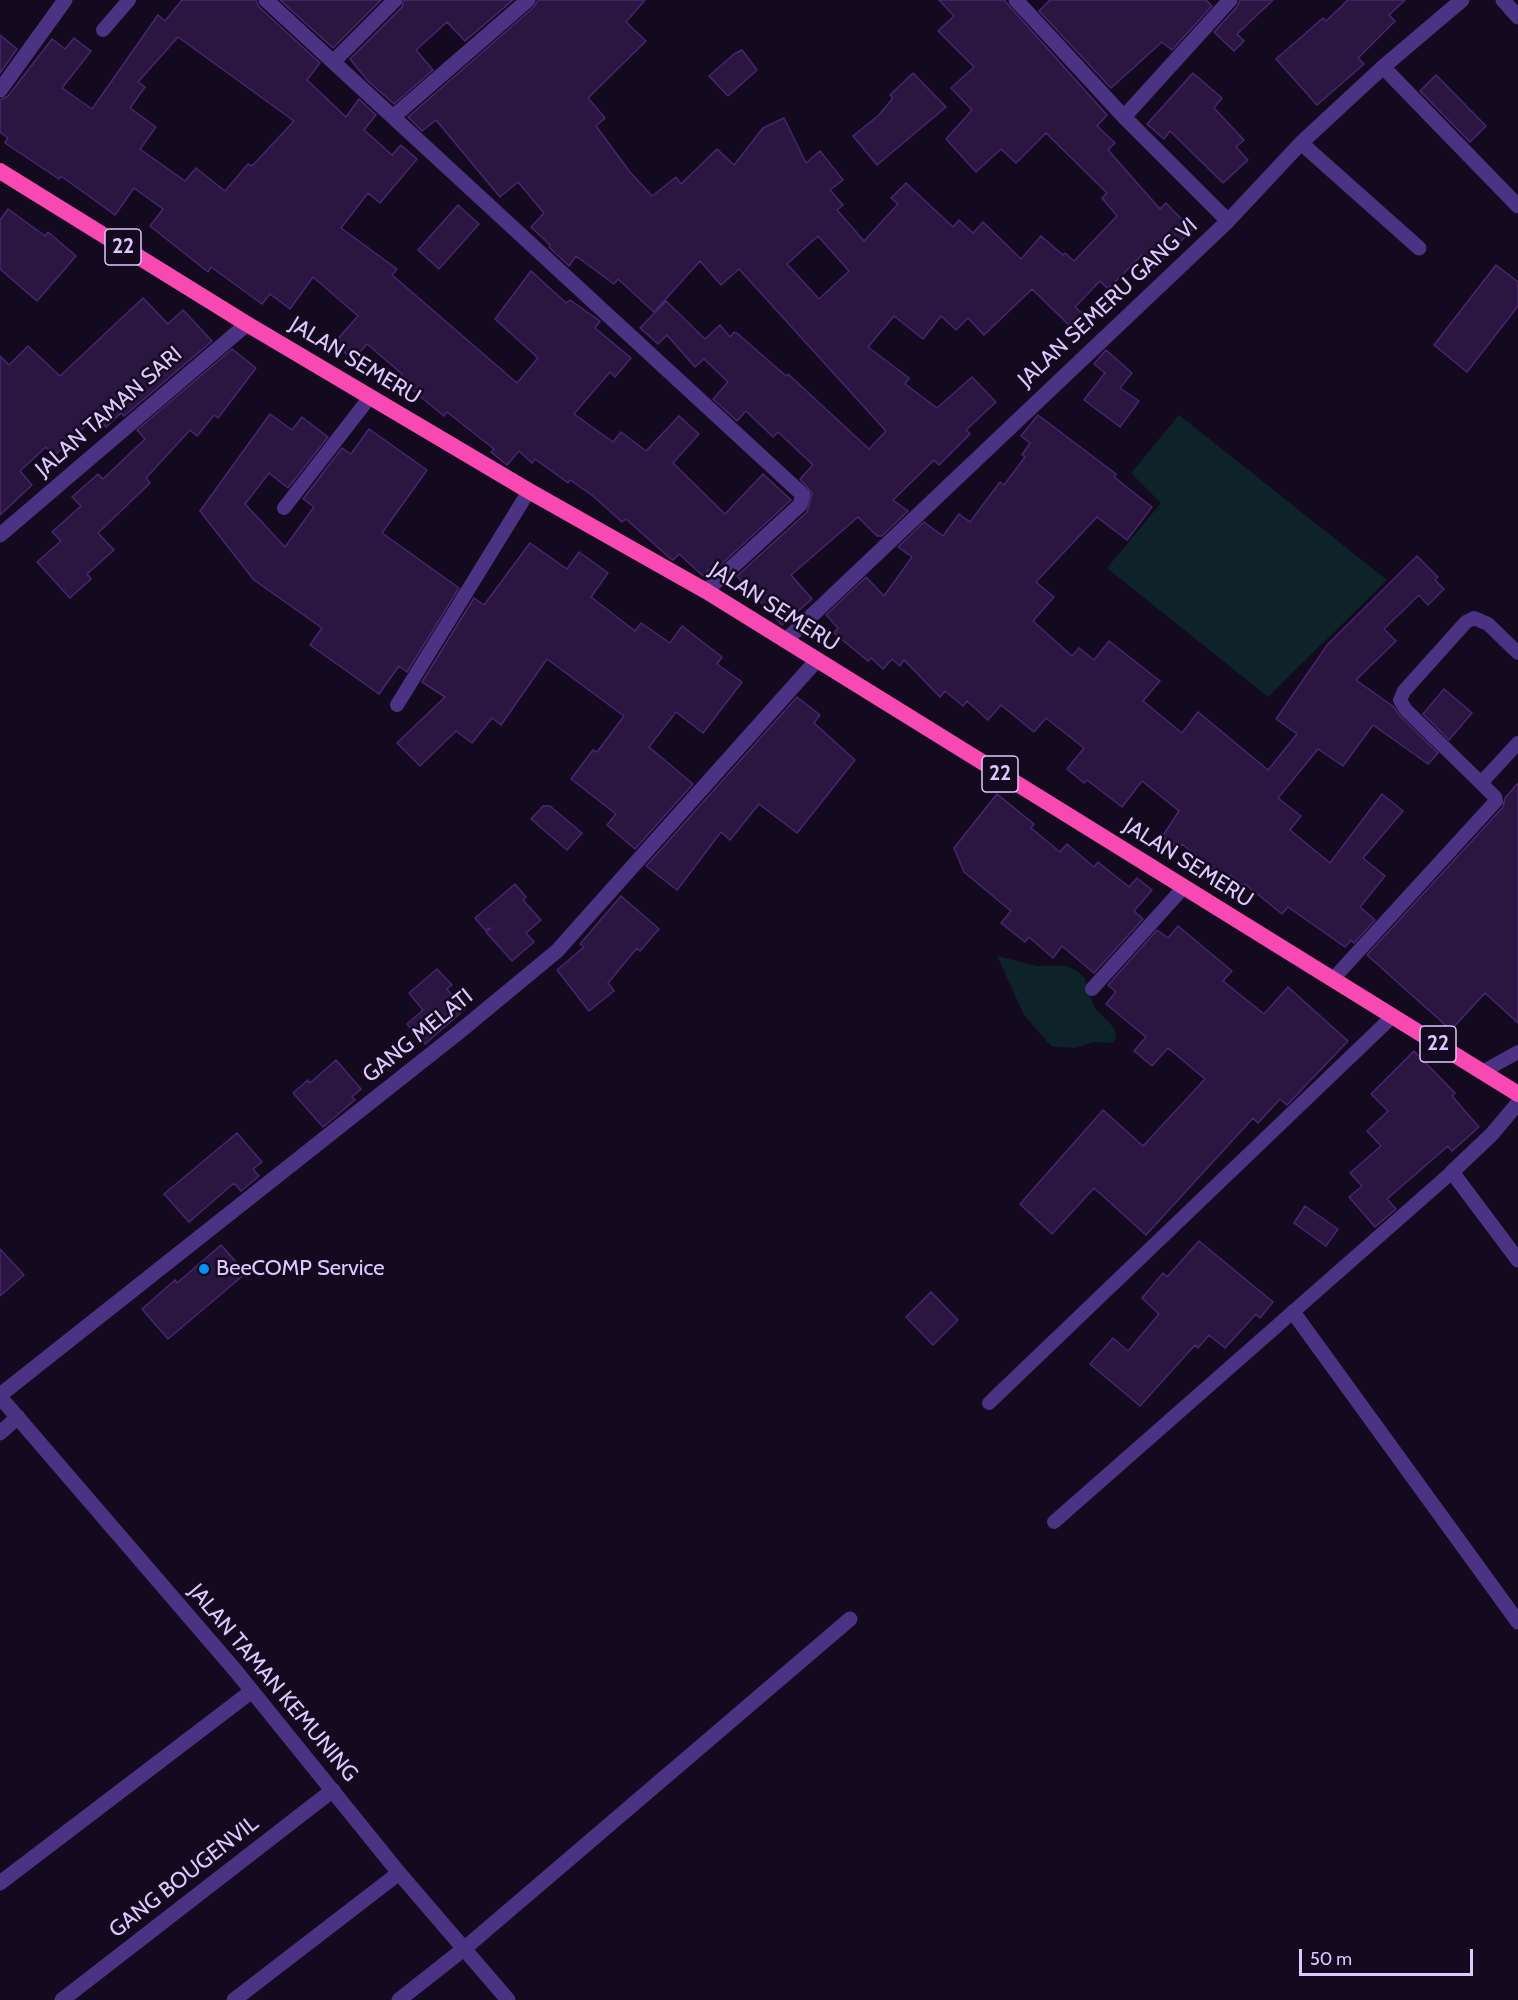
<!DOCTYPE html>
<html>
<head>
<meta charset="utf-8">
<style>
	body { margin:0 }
	#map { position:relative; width:1518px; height:2000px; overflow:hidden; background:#140a1f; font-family:Cabin,sans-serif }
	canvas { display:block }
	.scale { position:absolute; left:1299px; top:1949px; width:174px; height:27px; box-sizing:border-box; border:3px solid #dfc8ff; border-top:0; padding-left:8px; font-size:18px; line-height:21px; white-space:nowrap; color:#dfc8ff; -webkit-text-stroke:4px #140a1f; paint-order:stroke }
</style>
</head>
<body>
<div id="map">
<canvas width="1518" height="2000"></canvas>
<div class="scale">50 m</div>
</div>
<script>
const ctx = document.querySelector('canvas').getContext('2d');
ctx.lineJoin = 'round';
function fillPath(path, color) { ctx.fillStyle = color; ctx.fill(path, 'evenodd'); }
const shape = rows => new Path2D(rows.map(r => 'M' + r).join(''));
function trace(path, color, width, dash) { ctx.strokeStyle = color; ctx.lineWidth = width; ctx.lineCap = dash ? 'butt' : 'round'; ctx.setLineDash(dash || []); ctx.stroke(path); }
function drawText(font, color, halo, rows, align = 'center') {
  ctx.font = font + ' Cabin,sans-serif'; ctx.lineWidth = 5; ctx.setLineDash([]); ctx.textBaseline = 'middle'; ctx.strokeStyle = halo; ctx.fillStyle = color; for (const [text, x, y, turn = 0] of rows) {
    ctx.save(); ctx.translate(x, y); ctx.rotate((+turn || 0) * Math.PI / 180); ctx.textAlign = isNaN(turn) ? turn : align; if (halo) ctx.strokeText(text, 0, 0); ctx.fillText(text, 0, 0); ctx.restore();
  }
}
const green = shape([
	[1179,415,1387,580,1268,697,1107,568,1161,503,1131,473],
	[997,956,1037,966,1067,966,1078,972,1084,977,1094,1007,1115,1029,1116,1039,1111,1043,1093,1042,1075,1048,1051,1046,1024,1015]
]);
const building = shape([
	[182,0,256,0,259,7,320,63,307,80,346,117,359,99,376,115,364,130,392,155,401,145,417,159,380,203,368,193,341,228,397,269,392,275,517,383,538,358,495,319,531,271,566,303,570,300,600,321,595,328,631,358,615,377,610,372,574,414,613,442,621,432,646,451,679,416,699,434,673,463,725,514,763,474,791,500,713,572,709,569,703,576,679,554,673,560,671,559,626,519,622,522,593,496,570,480,568,483,535,459,532,463,519,451,507,465,491,452,494,449,447,412,444,416,399,379,402,374,367,344,353,360,334,343,358,316,313,277,290,309,270,294,262,304,211,267,208,272,150,226,163,209,134,188,115,215,61,176,59,179,5,143,8,138,0,132,0,100,8,96,52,39,65,49,74,38,91,51,62,88,92,109,158,15,165,21,182,0],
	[178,37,294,121,252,166,248,164,225,191,196,168,185,181,140,149,156,127,130,108,145,87,138,82,178,37],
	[280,0,381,0,333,48,280,0],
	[404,0,513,0,465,41,447,22,416,50,433,70,394,104,368,81,350,59,402,7,404,0],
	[538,0,645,0,626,22,646,41,588,98,605,118,596,126,630,172,652,196,676,177,681,184,717,149,734,165,763,128,784,118,806,163,820,151,843,180,830,190,843,205,837,210,864,241,898,204,891,198,906,183,953,227,959,220,973,233,983,222,1021,259,1041,236,1063,255,1065,253,1074,261,1117,216,1102,198,1107,193,1046,133,1016,163,1001,149,976,172,946,139,972,110,951,88,974,67,938,31,954,16,939,0,1004,0,1107,115,1097,126,1115,143,1108,150,1160,209,1166,203,1192,230,1154,268,1142,255,1108,289,1100,281,1075,307,1087,318,1074,330,1032,289,984,335,968,318,956,330,941,316,923,339,894,316,868,347,909,378,905,384,937,408,972,377,996,402,966,430,970,434,939,465,934,460,893,500,908,511,882,536,877,536,858,517,791,575,812,599,782,625,737,576,807,512,812,493,800,479,813,465,778,432,773,437,746,411,737,421,713,399,728,382,704,359,695,367,667,335,658,344,640,328,666,301,705,339,720,325,730,337,734,332,738,334,786,376,788,374,869,449,886,431,739,269,721,285,700,261,654,312,618,279,614,284,576,256,569,266,549,247,550,245,531,227,544,213,518,182,500,197,436,120,422,131,408,117,534,7,538,0],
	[818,236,849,271,819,299,787,264,818,236],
	[1050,0,1206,0,1212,6,1172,50,1162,42,1111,88,1039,11,1050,0],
	[1240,0,1273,0,1237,34,1244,41,1234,51,1214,32,1237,7,1240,0],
	[1348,0,1405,0,1389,15,1395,21,1358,58,1364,64,1317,105,1276,59,1323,18,1326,21,1348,0],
	[0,35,17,49,0,73,0,35],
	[742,50,757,70,728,96,709,76,734,54,742,50],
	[913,73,946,107,877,165,853,136,879,115,893,98,890,95,913,73],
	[1193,73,1222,98,1214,108,1244,140,1236,147,1248,160,1223,183,1170,131,1164,139,1147,124,1193,73],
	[1436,75,1486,126,1470,142,1420,91,1436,75],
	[458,205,479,224,439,269,418,250,458,205],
	[8,209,45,236,48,232,76,256,37,301,0,269,0,220,8,209],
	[1496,265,1518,282,1518,306,1467,372,1434,345,1496,265],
	[143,298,168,324,183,310,212,341,124,416,121,413,106,427,96,416,54,456,46,447,20,471,32,485,0,515,0,356,9,365,28,346,60,376,143,298],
	[232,349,256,368,218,418,214,415,197,436,190,430,146,478,150,483,98,533,114,550,87,574,91,579,70,598,37,562,61,541,52,532,81,506,72,497,98,474,103,479,145,439,137,430,232,349],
	[1106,350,1132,373,1120,388,1139,401,1120,427,1084,400,1105,373,1094,364,1106,350],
	[270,414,292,430,302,417,328,437,288,488,269,473,245,504,285,547,314,507,303,499,342,448,351,454,369,429,427,470,382,533,459,588,407,672,399,666,379,694,310,645,322,628,254,580,200,511,270,414],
	[1038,415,1116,474,1114,477,1152,507,1127,540,1097,517,1036,582,1054,597,1033,621,1072,656,1079,648,1094,660,1109,641,1160,681,1143,701,1182,733,1198,712,1268,770,1297,734,1276,719,1328,644,1417,556,1438,577,1435,580,1444,589,1428,605,1419,595,1384,629,1396,641,1356,680,1394,707,1400,716,1438,753,1428,764,1373,725,1343,766,1318,749,1278,798,1301,816,1290,830,1330,863,1382,794,1403,811,1363,858,1385,876,1360,907,1375,920,1354,943,1351,940,1345,947,1288,907,1282,914,1245,884,1244,886,1230,875,1226,880,1182,844,1180,848,1162,837,1179,811,1142,781,1122,807,1087,780,1084,783,1067,769,1084,748,1046,718,1034,732,1001,705,988,720,967,701,963,706,945,691,940,697,904,660,900,666,892,659,883,669,871,658,868,661,834,633,838,628,826,615,866,577,884,596,912,557,898,547,924,522,943,536,959,514,970,522,1000,482,1004,485,1025,457,1022,455,1030,443,1021,436,1038,415],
	[530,543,567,569,579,552,608,573,591,597,635,631,641,623,670,643,682,626,722,657,717,664,742,682,703,733,676,712,649,747,693,784,635,849,607,825,616,814,571,779,593,750,597,752,624,716,547,659,501,725,492,718,472,743,456,731,420,766,397,743,445,697,422,682,474,598,484,605,530,543],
	[1444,689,1472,713,1449,740,1423,714,1444,689],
	[797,697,820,715,814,723,855,760,797,833,759,804,730,840,721,832,677,890,646,866,797,697],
	[1518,783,1518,1023,1485,993,1451,1030,1367,955,1503,807,1505,798,1518,783],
	[997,794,1034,824,1031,828,1060,852,1067,844,1094,867,1098,862,1129,887,1137,878,1152,890,1134,911,1143,919,1094,973,1062,946,1053,958,1029,937,1025,942,1001,923,1011,911,964,872,954,848,997,794],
	[543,806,550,806,582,833,567,850,531,819,543,806],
	[515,884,526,897,523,900,541,920,526,933,534,942,512,961,486,932,491,928,485,930,475,918,515,884],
	[621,896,659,929,640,951,637,948,608,983,614,991,589,1011,557,970,584,947,580,944,621,896],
	[1178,926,1232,971,1223,981,1264,1014,1288,987,1348,1041,1287,1105,1280,1099,1258,1123,1253,1118,1146,1235,1094,1188,1052,1234,1020,1204,1103,1110,1143,1146,1205,1079,1168,1048,1152,1066,1134,1051,1146,1037,1106,1004,1116,992,1108,985,1157,930,1168,938,1178,926],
	[437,969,452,985,447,989,464,1010,425,1044,407,1024,423,1010,409,993,437,969],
	[1414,1051,1455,1093,1452,1096,1479,1127,1452,1151,1448,1146,1387,1199,1396,1209,1375,1227,1349,1197,1362,1186,1350,1173,1381,1146,1367,1131,1388,1111,1371,1094,1414,1051],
	[336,1060,361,1089,352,1097,355,1100,323,1127,293,1093,308,1080,310,1083,336,1060],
	[237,1133,262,1162,253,1169,259,1176,241,1191,234,1183,189,1222,164,1194,237,1133],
	[1305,1206,1338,1229,1326,1246,1294,1223,1305,1206],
	[1199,1241,1273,1302,1260,1318,1256,1314,1225,1348,1209,1335,1198,1348,1195,1345,1140,1406,1090,1364,1113,1338,1128,1351,1159,1314,1142,1298,1163,1273,1167,1277,1199,1241],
	[221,1245,246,1273,168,1339,142,1309,175,1280,177,1283,221,1245],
	[0,1249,24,1275,0,1296,0,1249],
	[931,1292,958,1320,933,1345,906,1317,931,1292]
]);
const service = shape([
	[103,30,129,0],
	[284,508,370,397],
	[397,705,529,491],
	[1481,783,1406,710,1400,700,1404,691,1466,622,1474,618,1488,624,1518,653],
	[1333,979,1496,801,1495,797,1481,783,1518,743],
	[1092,989,1184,887],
	[1482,1072,1518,1052],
	[989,1403,1393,1016],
	[1054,1522,1452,1172]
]);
const minor = shape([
	[266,0,803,495,800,505,706,591],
	[1016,0,1124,117,1228,221],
	[1503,0,1518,17],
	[333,62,395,0],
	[1383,67,1518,206],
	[0,90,65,0],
	[393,117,528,0],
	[1124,117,1230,0],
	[1301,143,1419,248],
	[0,535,247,324],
	[786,640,1228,221,1301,143,1383,67,1462,0],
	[1518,1103,1492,1134,1452,1172,1518,1260],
	[1293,1312,1518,1622],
	[0,1395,459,1032,557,951,817,660],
	[0,1397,235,1670,399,1873,508,2000],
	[0,1433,18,1417],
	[0,1883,252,1691],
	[62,2000,333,1790],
	[234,2000,399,1873],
	[399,2000,465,1948,850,1619]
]);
const trunk = shape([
	[0,171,247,324,529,491,706,591,1518,1094]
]);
const markers = [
	[204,1269,6,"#0093f3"]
];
const shields = [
	[123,247,36],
	[1000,774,36],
	[1438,1044,36]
];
const shieldNames = [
	["22",123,247],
	["22",1000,774],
	["22",1438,1044]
];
const streetNames = [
	["JALAN SEMERU GANG VI",1108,303,-43],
	["JALAN SEMERU",355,361,31],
	["JALAN TAMAN SARI",109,412,-41],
	["JALAN SEMERU",774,607,32],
	["JALAN SEMERU",1188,863,32],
	["GANG MELATI",418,1036,-39],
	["JALAN TAMAN KEMUNING",273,1683,50],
	["GANG BOUGENVIL",184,1877,-38]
];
const poiNames = [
	["BeeCOMP Service",216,1269]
];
fillPath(green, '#0d2229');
fillPath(building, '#2b1541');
trace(building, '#4a256f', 1.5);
trace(service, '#4c3282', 14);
trace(minor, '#4c3282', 15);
trace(trunk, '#f849b2', 16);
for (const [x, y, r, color] of markers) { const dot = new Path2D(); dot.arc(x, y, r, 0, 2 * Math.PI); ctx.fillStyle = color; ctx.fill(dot); trace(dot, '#140a1f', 2); }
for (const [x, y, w] of shields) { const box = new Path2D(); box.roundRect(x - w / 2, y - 18, w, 36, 4.5); ctx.fillStyle = '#140a1f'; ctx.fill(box); trace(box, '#dfc8ff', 1.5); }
drawText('bold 21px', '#dfc8ff', null, shieldNames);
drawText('22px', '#dfc8ff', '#140a1f', streetNames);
drawText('22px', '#dfc8ff', '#140a1f', poiNames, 'left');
</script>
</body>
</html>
